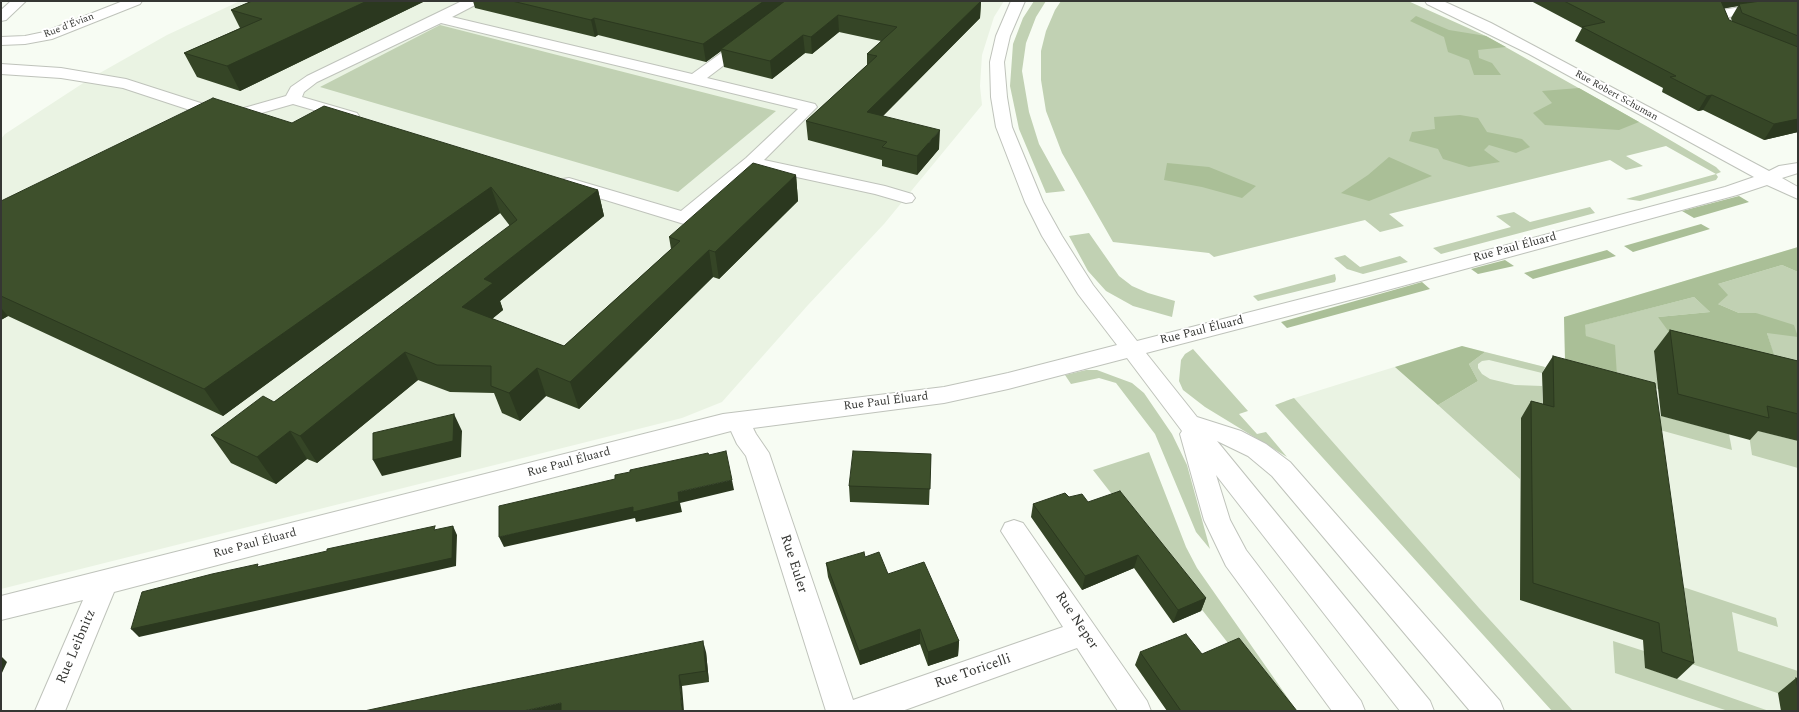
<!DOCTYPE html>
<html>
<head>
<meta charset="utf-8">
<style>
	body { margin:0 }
	#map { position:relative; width:1799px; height:712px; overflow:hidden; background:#f7fcf3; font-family:Spectral,serif }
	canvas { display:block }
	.frame { position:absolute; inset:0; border:2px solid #353633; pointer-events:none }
</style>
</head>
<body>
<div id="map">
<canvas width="1799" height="712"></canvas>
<div class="frame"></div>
</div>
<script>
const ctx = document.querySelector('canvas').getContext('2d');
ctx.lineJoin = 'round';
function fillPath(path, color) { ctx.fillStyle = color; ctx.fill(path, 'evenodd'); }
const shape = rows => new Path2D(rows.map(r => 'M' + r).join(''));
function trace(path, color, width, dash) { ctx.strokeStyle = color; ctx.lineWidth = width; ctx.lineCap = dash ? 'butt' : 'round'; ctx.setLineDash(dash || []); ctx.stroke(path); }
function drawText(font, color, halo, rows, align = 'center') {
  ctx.font = font + ' Spectral,serif'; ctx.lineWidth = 4; ctx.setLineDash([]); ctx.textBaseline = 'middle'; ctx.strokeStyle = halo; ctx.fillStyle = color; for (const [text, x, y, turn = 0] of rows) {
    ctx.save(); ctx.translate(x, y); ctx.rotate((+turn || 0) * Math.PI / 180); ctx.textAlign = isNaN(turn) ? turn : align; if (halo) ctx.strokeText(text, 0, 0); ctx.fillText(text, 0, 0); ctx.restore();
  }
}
const built = shape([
	[240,1,1004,1,994,17,982,55,980,86,982,105,884,224,808,305,722,402,682,418,1,589,1,139,5,134,91,78,167,35],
	[1798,247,1798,711,1562,711,1285,401,1462,346,1545,367,1565,360,1564,317]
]);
const green = shape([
	[1034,1,1046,1,1036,17,1026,43,1022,71,1029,112,1039,144,1065,191,1046,193,1019,129,1010,86,1013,44,1023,18],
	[1061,1,1408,1,1486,36,1648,127,1716,167,1721,172,1716,174,1718,177,1716,180,1640,201,1626,199,1716,174,1666,146,1626,156,1643,166,1626,170,1610,160,1389,214,1404,226,1380,232,1365,220,1214,257,1209,253,1113,242,1062,153,1046,111,1041,80,1041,51,1046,31,1055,10],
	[440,25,776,111,678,192,320,87],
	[1590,207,1595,213,1441,254,1433,248,1511,227,1496,216,1514,212,1530,222],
	[1089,233,1119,276,1132,286,1148,293,1175,301,1172,317,1133,306,1106,291,1088,271,1069,236],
	[1345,255,1360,267,1400,256,1408,262,1363,274,1347,269,1334,258],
	[1782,265,1798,272,1798,387,1654,352,1658,389,1617,376,1586,336,1584,325,1694,297,1710,312,1658,317,1703,339,1773,354,1767,333,1756,313,1739,313,1718,304,1718,284],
	[1335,274,1336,279,1335,282,1258,301,1253,296],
	[1193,349,1248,411,1239,414,1257,434,1266,432,1287,457,1205,407,1183,390,1179,381,1181,360,1185,354],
	[1485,352,1545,367,1542,373,1489,360,1482,361,1478,364,1478,368,1482,374,1490,379,1515,385,1542,386,1543,413,1521,418,1520,479,1438,405,1478,381,1469,364],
	[1086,370,1097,370,1113,376,1132,383,1144,393,1172,434,1187,465,1210,549,1196,532,1155,434,1116,383,1099,378,1071,384,1065,375],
	[1294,398,1479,608,1573,711,1552,711,1275,405],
	[1647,412,1729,434,1732,450,1649,427],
	[1748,428,1798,441,1798,468,1752,455],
	[1149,452,1186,547,1197,568,1297,711,1281,711,1093,470],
	[1665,581,1776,618,1778,627,1732,612,1738,651,1798,671,1798,700,1674,658],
	[1613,641,1644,651,1646,668,1769,711,1728,711,1615,673]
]);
const forest = shape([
	[1416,16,1449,30,1486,36,1506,47,1478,50,1479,58,1492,63,1501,75,1474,75,1469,60,1448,52,1444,37,1410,21],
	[1579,88,1639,122,1619,130,1545,125,1533,113,1552,103,1542,91],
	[1460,115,1478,118,1487,132,1522,139,1530,147,1516,153,1489,145,1484,150,1500,162,1469,167,1443,159,1438,149,1409,141,1412,132,1435,129,1434,117],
	[1389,157,1432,176,1369,201,1341,193,1368,175],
	[1167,163,1209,167,1256,186,1242,198,1202,187,1164,180],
	[1739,196,1749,202,1694,218,1682,211],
	[1701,224,1710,229,1633,252,1624,246],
	[1798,247,1798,272,1782,265,1718,284,1728,295,1718,304,1739,313,1756,313,1794,325,1798,337,1767,333,1774,355,1669,332,1658,317,1710,312,1694,297,1585,325,1586,336,1615,345,1617,376,1565,360,1564,317],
	[1607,250,1616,256,1533,279,1524,273],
	[1505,260,1514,266,1478,274,1471,269],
	[1422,282,1430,289,1287,328,1281,322],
	[1462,346,1485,352,1469,364,1478,381,1438,405,1395,367]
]);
const minor = shape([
	[11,1,26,1,6,20,1,21,1,10,11,1],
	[123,1,142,1,140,4,52,39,25,44,1,45,1,37,25,36,44,32,123,1],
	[462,1,479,1,477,4,452,17,692,74,742,38,752,38,754,41,752,44,707,78,815,104,817,107,764,160,885,186,912,194,915,198,912,202,906,203,875,194,755,168,691,222,684,224,563,187,560,183,563,179,569,178,681,211,746,158,798,109,441,23,317,82,304,92,302,97,357,113,359,116,357,119,351,121,293,104,237,120,211,117,123,88,61,78,1,74,1,64,61,68,126,79,213,107,237,110,286,96,291,87,307,76,462,1],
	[1011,1,1025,1,1010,36,1004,62,1007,97,1012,127,1043,202,1062,236,1093,285,1137,341,1360,284,1725,187,1754,177,1529,54,1427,4,1425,1,1443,1,1491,23,1769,171,1779,166,1798,163,1798,173,1782,178,1798,187,1798,199,1767,185,1737,195,1369,295,1146,353,1197,417,1241,431,1266,444,1290,462,1500,701,1504,711,1470,711,1272,476,1248,456,1217,441,1430,701,1434,711,1400,711,1216,475,1230,520,1246,550,1361,701,1365,711,1332,711,1226,566,1204,520,1180,434,1182,431,1127,358,1008,389,944,403,753,428,756,434,769,453,853,700,1063,627,1001,531,1005,523,1014,520,1023,523,1147,701,1151,711,1118,711,1077,648,902,711,826,711,746,456,737,444,731,431,114,592,65,711,35,711,83,600,1,620,1,596,723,414,944,387,1008,373,1117,345,1078,294,1042,236,1025,202,996,127,991,97,990,62,996,36,1011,1],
	[1778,1,1798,1,1798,6,1729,17,1732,28,1742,34,1740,37,1730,37,1721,33,1719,30,1714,14,1716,11,1778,1]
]);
const wall = shape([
	[252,1,422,1,423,2,240,91,197,77,184,53,240,28,231,10],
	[473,1,981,1,980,18,883,116,939,149,917,175,882,166,882,160,808,140,806,121,867,65,867,54,881,41,839,32,812,54,805,53,772,79,724,67,721,51,706,62,598,35,595,37,475,8],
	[1531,1,1798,1,1798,132,1764,140,1703,110,1698,111,1662,92,1663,88,1575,41,1582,28],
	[1738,6,1731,18,1732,22,1729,20,1724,8],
	[292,123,598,190,604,216,500,301,503,310,492,319,564,346,671,249,669,237,796,175,798,201,719,279,713,277,579,409,546,396,520,421,502,413,494,393,450,392,418,380,317,463,307,459,276,484,231,463,211,435,274,402,510,226,500,213,223,416,8,316,1,320,1,201],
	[1670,330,1798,361,1798,441,1758,431,1750,440,1661,416,1654,351],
	[1553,356,1694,663,1677,679,1645,668,1643,640,1520,600,1521,418,1531,401,1543,404,1542,373],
	[931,454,929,505,850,502,849,486],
	[1069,497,1088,502,1206,598,1201,611,1173,623,1134,568,1082,590,1031,517,1033,504],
	[865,557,888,574,959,641,958,656,928,666,920,644,860,665,828,577,826,563],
	[706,652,709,682,682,686,364,711],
	[1140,652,1202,654,1297,711,1167,711,1135,665],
	[1796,678,1798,679,1798,711,1781,711,1778,693]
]);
const shadedWall = shape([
	[367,1,422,1,423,2,240,91,227,66],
	[764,1,789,1,721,49,721,51,706,62,703,44],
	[981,1,980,18,868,131,867,112],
	[1720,1,1769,1,1739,4,1738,6,1716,10],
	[838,15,839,32,812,54,811,37],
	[594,18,598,35,595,37,591,20],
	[803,35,805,53,772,79,770,61],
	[1712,95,1703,110,1698,111,1707,96],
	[1798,119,1798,132,1764,140,1774,124],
	[940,130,939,149,917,175,917,156],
	[796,175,798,201,719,279,715,252],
	[491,187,500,213,223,416,204,389],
	[598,190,604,216,500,301,503,310,473,334,462,307,484,279],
	[709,250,713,277,579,409,570,382],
	[1,308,8,316,1,320],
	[405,352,418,380,317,463,300,436],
	[537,368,546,396,520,421,509,393],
	[454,414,462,431,461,457,382,476,373,460],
	[290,431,307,459,276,484,257,457],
	[732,480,734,490,680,503,682,512,636,522,635,518,504,547,499,537,678,492],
	[453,526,457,535,456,566,139,637,131,629],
	[1138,555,1134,568,1082,590,1085,576],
	[1206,598,1201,611,1173,623,1178,610],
	[920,629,920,644,860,665,859,651],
	[703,641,706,652,709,682,706,671],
	[959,641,958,656,928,666,928,652],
	[1,656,7,662,1,675],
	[679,675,682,686,684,711,682,711],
	[561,703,565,711,523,711]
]);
const building = shape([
	[252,1,367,1,227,66,184,53,262,19,231,10,252,1],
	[512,1,764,1,703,44,594,18,591,20,512,1],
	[785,1,981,1,867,112,940,130,917,156,882,147,887,142,806,121,877,56,867,54,897,27,838,15,811,37,803,35,770,61,721,49,785,1],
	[1564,1,1721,1,1729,20,1798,47,1798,119,1774,124,1712,95,1707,96,1670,77,1676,76,1582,27,1605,22,1564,1],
	[1761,1,1798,1,1798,36,1742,13,1739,4,1761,1],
	[213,98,292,123,324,106,598,190,484,279,493,283,462,307,564,346,680,241,669,237,753,163,796,175,715,252,709,250,570,382,537,368,509,393,491,386,491,366,437,365,405,352,300,436,290,431,257,457,211,435,263,396,274,402,517,220,491,187,204,389,1,296,1,201,213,98],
	[1670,330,1798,361,1798,414,1767,406,1769,418,1678,394,1670,330],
	[1553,356,1655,383,1694,663,1662,652,1659,623,1533,583,1531,401,1554,407,1553,356],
	[454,414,453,441,373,460,373,433,454,414],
	[726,451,732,480,678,492,679,501,633,512,633,507,499,537,499,506,615,479,615,475,630,472,630,470,708,453,709,455,726,451],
	[853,451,931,454,930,489,849,486,853,451],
	[1120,491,1206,598,1178,610,1138,555,1085,576,1033,504,1065,493,1069,497,1082,494,1088,502,1120,491],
	[435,526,434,530,453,526,452,558,131,629,142,592,212,574,258,564,257,567,327,551,327,549,435,526],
	[864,552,865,557,879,552,888,574,924,562,959,641,928,652,920,629,859,651,826,563,864,552],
	[1186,634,1202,654,1239,638,1297,711,1181,711,1140,652,1186,634],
	[703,641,706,671,679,675,682,711,561,711,561,703,523,711,364,711,467,689,703,641],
	[1796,678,1798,679,1798,689,1796,678]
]);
const farStreetnames = [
	["Rue d'Évian",69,26,-21],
	["Rue Robert Schuman",1616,96,29]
];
const streetNames = [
	["Rue Paul Éluard",1515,248,-15],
	["Rue Paul Éluard",1202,331,-14],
	["Rue Paul Éluard",886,402,-7],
	["Rue Paul Éluard",569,463,-15],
	["Rue Paul Éluard",255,544,-15]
];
const nearStreetnames = [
	["Rue Euler",793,564,72],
	["Rue Neper",1076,621,56],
	["Rue Leibnitz",77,647,-67],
	["Rue Toricelli",973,672,-19]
];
fillPath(built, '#eaf3e3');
fillPath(green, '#c1d1b3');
fillPath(forest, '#aabf97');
trace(minor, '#bfc3bb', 2);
fillPath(minor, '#fff');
fillPath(wall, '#354526');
fillPath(shadedWall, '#2b381f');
fillPath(building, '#3e502c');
trace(building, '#2b381f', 1);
drawText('10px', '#353633', '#fff', farStreetnames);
drawText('12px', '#353633', '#fff', streetNames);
drawText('14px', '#353633', '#fff', nearStreetnames);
</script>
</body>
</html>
